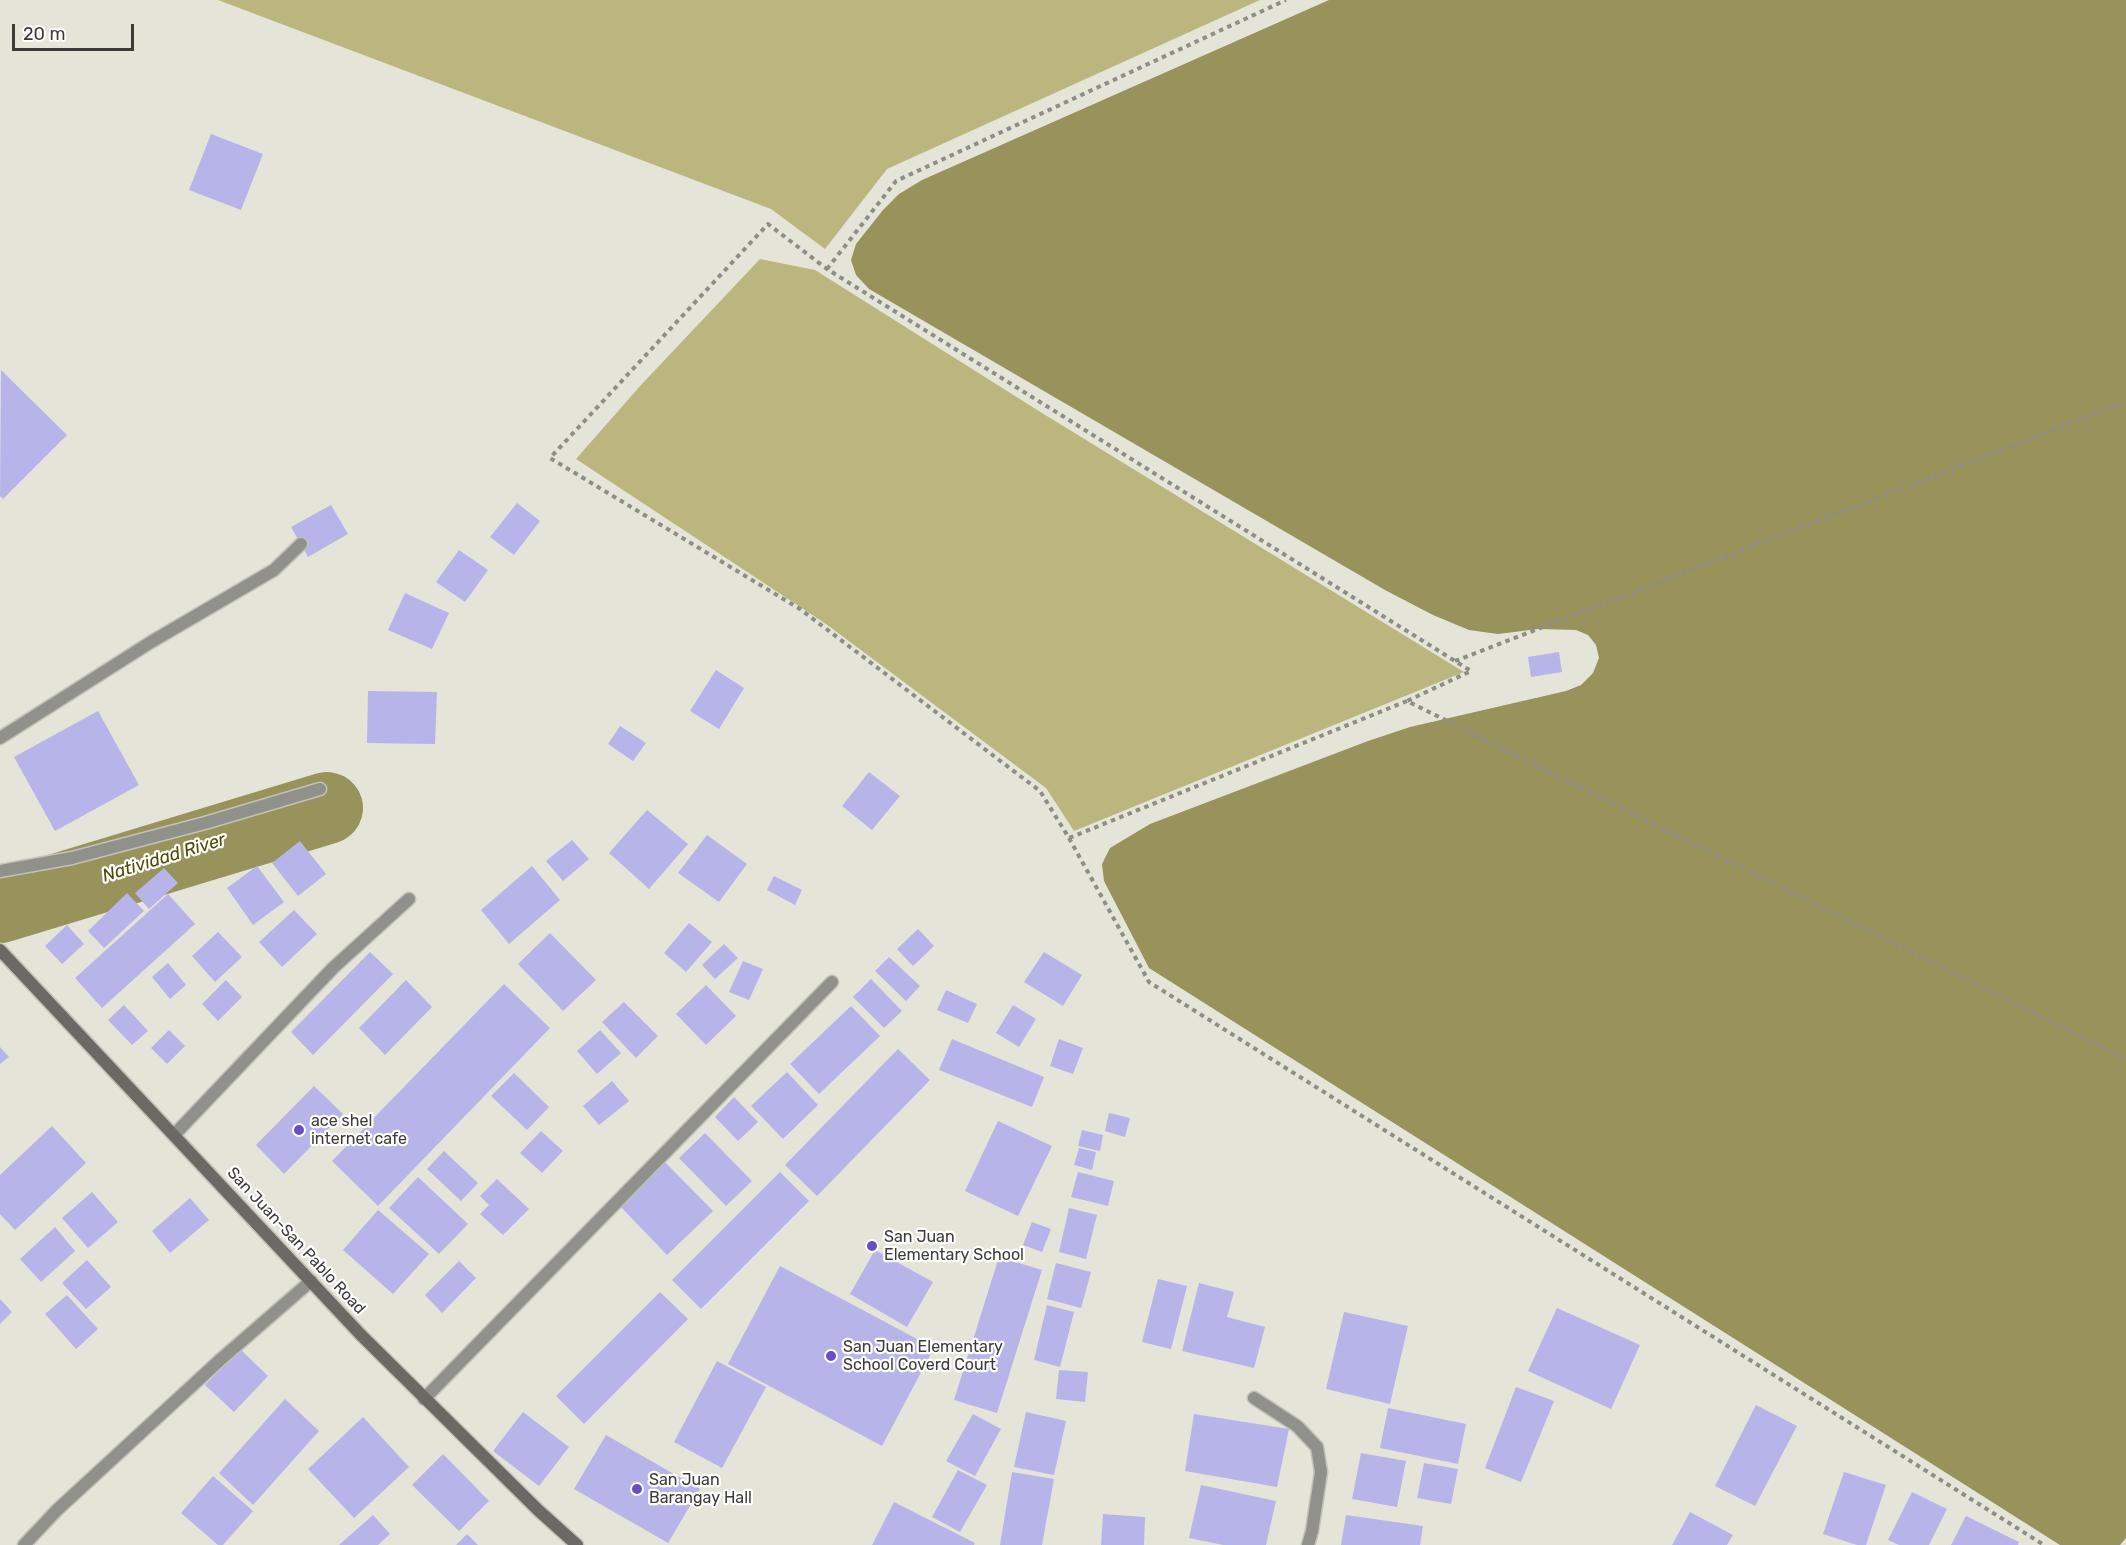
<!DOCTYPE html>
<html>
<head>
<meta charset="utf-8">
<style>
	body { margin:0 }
	#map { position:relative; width:2126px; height:1545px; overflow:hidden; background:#e5e4d9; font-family:Rubik,sans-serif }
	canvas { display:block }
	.scale { position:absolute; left:12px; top:24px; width:122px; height:27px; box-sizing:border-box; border:3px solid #3c3b37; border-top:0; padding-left:8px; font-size:18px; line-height:21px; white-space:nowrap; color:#3c3b37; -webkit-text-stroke:4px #fff; paint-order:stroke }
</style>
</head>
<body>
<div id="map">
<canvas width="2126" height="1545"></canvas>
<div class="scale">20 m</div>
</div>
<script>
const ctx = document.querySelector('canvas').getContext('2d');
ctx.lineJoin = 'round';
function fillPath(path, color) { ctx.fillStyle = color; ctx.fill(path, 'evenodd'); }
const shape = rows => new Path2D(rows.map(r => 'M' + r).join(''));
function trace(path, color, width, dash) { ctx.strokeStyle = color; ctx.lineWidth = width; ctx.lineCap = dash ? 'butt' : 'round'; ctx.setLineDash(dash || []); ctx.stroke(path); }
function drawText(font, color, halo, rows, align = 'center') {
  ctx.font = font + ' Rubik,sans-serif'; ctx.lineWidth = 4.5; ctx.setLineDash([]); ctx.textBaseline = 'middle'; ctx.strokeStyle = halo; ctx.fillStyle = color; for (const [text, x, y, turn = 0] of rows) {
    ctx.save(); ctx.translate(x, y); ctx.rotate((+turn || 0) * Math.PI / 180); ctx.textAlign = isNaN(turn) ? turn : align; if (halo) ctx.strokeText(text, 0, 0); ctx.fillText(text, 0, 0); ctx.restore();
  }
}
const green = shape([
	[218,0,1260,0,887,169,825,249,771,209],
	[760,259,815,270,1042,413,1464,672,1074,831,1046,788,826,624,576,459,641,385]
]);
const water = shape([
	[1329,0,2126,0,2126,1538,2120,1545,2060,1545,1149,968,1104,881,1102,864,1110,848,1150,824,1368,741,1410,727,1566,691,1581,685,1593,673,1599,658,1596,645,1588,635,1576,630,1538,629,1498,634,1469,630,1433,615,1385,590,869,289,856,275,851,260,856,244,883,210,899,194,922,180]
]);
const river = shape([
	[0,907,327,808]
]);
const building = shape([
	[211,134,263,154,241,210,189,190],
	[1,370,67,435,3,499,0,496],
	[517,503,540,521,514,555,490,537],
	[331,505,348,534,308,557,291,527],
	[459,550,488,570,465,602,436,582],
	[405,593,449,613,432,649,388,630],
	[1559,652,1562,672,1531,677,1528,657],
	[716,670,744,688,719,729,690,711],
	[368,691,437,692,435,744,367,743],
	[98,711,139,785,55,831,14,757],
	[620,726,646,743,633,761,608,744],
	[869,772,900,796,872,830,842,806],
	[647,810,688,844,649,889,609,853],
	[707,835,747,864,719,902,678,873],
	[572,840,589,859,563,881,546,861],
	[300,841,326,874,298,896,272,863],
	[257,866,284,902,253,925,227,888],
	[532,866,560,900,509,944,481,910],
	[164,868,178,883,149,909,135,893],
	[774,876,802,890,795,905,767,890],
	[127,893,144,911,104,948,88,931],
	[168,894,195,924,102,1008,75,978],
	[294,910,317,934,282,967,259,942],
	[689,923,712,942,686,972,664,953],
	[67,925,84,944,62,964,45,946],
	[918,929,934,946,913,966,897,949],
	[218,932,242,957,215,982,192,956],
	[550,933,596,980,563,1011,518,964],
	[724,944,738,958,715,979,702,965],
	[370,952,393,974,313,1055,291,1032],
	[1044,952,1082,975,1063,1006,1024,982],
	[889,957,920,986,906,1001,875,971],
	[743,961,763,969,749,1000,729,992],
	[168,963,186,985,170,999,152,977],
	[871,979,902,1011,884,1028,853,997],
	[226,980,242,997,218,1021,202,1004],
	[406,980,432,1007,385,1055,359,1028],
	[504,984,550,1028,378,1206,332,1161],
	[706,985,736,1016,706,1045,676,1014],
	[946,990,977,1004,968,1023,937,1010],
	[624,1002,658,1036,636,1058,602,1022],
	[124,1005,148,1031,132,1045,108,1020],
	[1013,1005,1036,1019,1019,1047,996,1033],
	[851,1006,880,1036,819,1094,790,1064],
	[169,1030,185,1046,167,1064,151,1048],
	[600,1030,621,1053,597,1074,577,1051],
	[952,1039,1044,1077,1032,1107,939,1070],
	[1059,1039,1083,1048,1073,1074,1050,1066],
	[0,1047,9,1057,0,1064],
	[898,1049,930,1080,817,1196,785,1165],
	[787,1072,818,1105,783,1139,751,1106],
	[514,1073,549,1107,527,1130,491,1096],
	[612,1081,629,1101,599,1125,583,1106],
	[314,1086,343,1114,284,1174,256,1145],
	[734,1097,758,1122,738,1141,715,1117],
	[1109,1113,1130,1118,1125,1137,1105,1131],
	[998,1121,1052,1146,1018,1216,965,1191],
	[52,1126,86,1163,15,1230,0,1214,0,1175],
	[1082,1130,1103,1135,1100,1151,1078,1146],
	[541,1131,563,1151,542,1173,520,1153],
	[705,1133,752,1181,726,1206,679,1158],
	[1079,1148,1096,1152,1092,1170,1074,1165],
	[444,1151,478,1183,461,1201,427,1169],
	[662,1159,713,1211,667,1255,617,1203],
	[780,1172,809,1201,701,1309,672,1280],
	[1078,1172,1114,1181,1108,1206,1071,1197],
	[418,1177,468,1224,439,1254,389,1208],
	[497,1179,529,1209,503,1235,480,1214,489,1205,480,1196],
	[92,1192,118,1222,88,1248,62,1218],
	[190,1198,209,1220,170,1253,152,1231],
	[1069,1208,1097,1215,1086,1259,1059,1252],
	[378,1210,429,1254,393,1294,343,1250],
	[1032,1222,1051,1229,1042,1252,1023,1245],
	[55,1227,75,1251,41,1282,20,1259],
	[875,1250,933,1282,907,1327,850,1294],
	[999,1257,1042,1270,997,1413,954,1400],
	[87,1260,111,1287,86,1309,62,1283],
	[459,1261,476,1278,442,1313,425,1295],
	[1056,1263,1091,1272,1081,1308,1047,1299],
	[780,1266,934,1348,882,1446,728,1364],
	[1158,1279,1187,1286,1171,1349,1142,1342],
	[1199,1283,1234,1292,1227,1317,1265,1327,1254,1368,1182,1351],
	[660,1292,688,1319,584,1424,556,1396],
	[67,1295,98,1329,76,1349,45,1314],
	[0,1299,12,1312,0,1324],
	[1047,1305,1074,1312,1060,1367,1034,1360],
	[1557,1308,1640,1345,1611,1409,1528,1371],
	[1344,1312,1408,1326,1390,1404,1326,1389],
	[240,1349,268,1376,234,1412,205,1385],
	[717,1361,766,1387,722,1468,674,1442],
	[1059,1370,1088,1372,1085,1402,1056,1399],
	[1516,1387,1554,1401,1521,1482,1485,1468],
	[285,1399,319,1431,253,1505,219,1473],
	[1756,1405,1797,1426,1755,1506,1715,1486],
	[1388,1408,1466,1424,1458,1464,1380,1448],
	[523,1412,569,1447,539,1486,493,1451],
	[1026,1412,1066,1421,1054,1475,1014,1467],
	[973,1414,1001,1429,975,1476,946,1461],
	[1194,1414,1289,1429,1277,1487,1185,1471],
	[363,1417,409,1467,354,1518,308,1469],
	[606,1435,700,1489,668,1543,574,1489],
	[1361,1453,1406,1461,1397,1507,1352,1499],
	[443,1454,489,1501,459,1531,412,1485],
	[1424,1463,1458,1469,1451,1504,1417,1498],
	[958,1470,987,1485,960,1532,932,1517],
	[1012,1472,1054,1479,1042,1545,1000,1545],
	[1844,1472,1886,1485,1866,1545,1857,1545,1823,1534],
	[213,1476,253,1511,223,1545,218,1545,181,1513],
	[1201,1485,1276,1501,1266,1545,1223,1545,1189,1538],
	[1912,1492,1947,1509,1929,1545,1899,1545,1888,1540],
	[894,1502,975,1543,974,1545,872,1545],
	[1690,1512,1733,1535,1727,1545,1672,1545],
	[1103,1514,1145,1517,1144,1545,1101,1545],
	[373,1515,390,1534,378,1545,339,1545],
	[1346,1515,1423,1526,1420,1545,1341,1545],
	[1966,1516,2019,1542,2018,1545,1951,1545],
	[467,1534,478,1545,456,1545]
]);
const path = shape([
	[827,269,896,181,1286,0],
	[1455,661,2126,402],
	[1407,701,1069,838,1040,791,800,609,550,458,768,224,827,269,1471,671,1407,701,2126,1059],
	[1069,838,1149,982,2044,1545]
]);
const lane = shape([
	[24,1545,57,1510,220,1360,311,1281]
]);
const street = shape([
	[0,738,151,642,274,570,301,544],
	[0,871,72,858,205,823,320,789],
	[174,1135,333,968,409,899],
	[1254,1398,1297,1426,1317,1447,1321,1472,1312,1531,1308,1545],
	[424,1399,832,982]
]);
const secondary = shape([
	[0,950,361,1335,538,1510,577,1545]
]);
const markers = [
	[299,1130,6,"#664ec7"],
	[872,1246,6,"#664ec7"],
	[831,1356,6,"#664ec7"],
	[637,1489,6,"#664ec7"]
];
const poiNames = [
	["ace shel",311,1121],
	["internet cafe",311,1139],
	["San Juan",884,1237],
	["Elementary School",884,1255],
	["San Juan Elementary",843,1347],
	["School Coverd Court",843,1365],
	["San Juan",649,1480],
	["Barangay Hall",649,1498]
];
const streetNames = [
	["San Juan-San Pablo Road",296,1241,47]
];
const waterNames = [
	["Natividad River",164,858,-17]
];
fillPath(green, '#bbb67e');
fillPath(water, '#98925b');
trace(river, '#98925b', 72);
fillPath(building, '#b7b4e9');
trace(lane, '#c3c2b9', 15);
trace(street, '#c3c2b9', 15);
trace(secondary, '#c3c2b9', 15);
trace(path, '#8e8d86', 4, [4.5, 4.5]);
trace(lane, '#91918c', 12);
trace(street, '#91918c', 12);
trace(secondary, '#6a6963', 12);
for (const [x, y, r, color] of markers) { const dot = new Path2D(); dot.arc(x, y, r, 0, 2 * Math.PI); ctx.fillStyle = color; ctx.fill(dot); trace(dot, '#fff', 2); }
drawText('16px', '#3c3b37', '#fff', poiNames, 'left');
drawText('16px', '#3c3b37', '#fff', streetNames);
drawText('italic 18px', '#504901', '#fff', waterNames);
</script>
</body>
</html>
